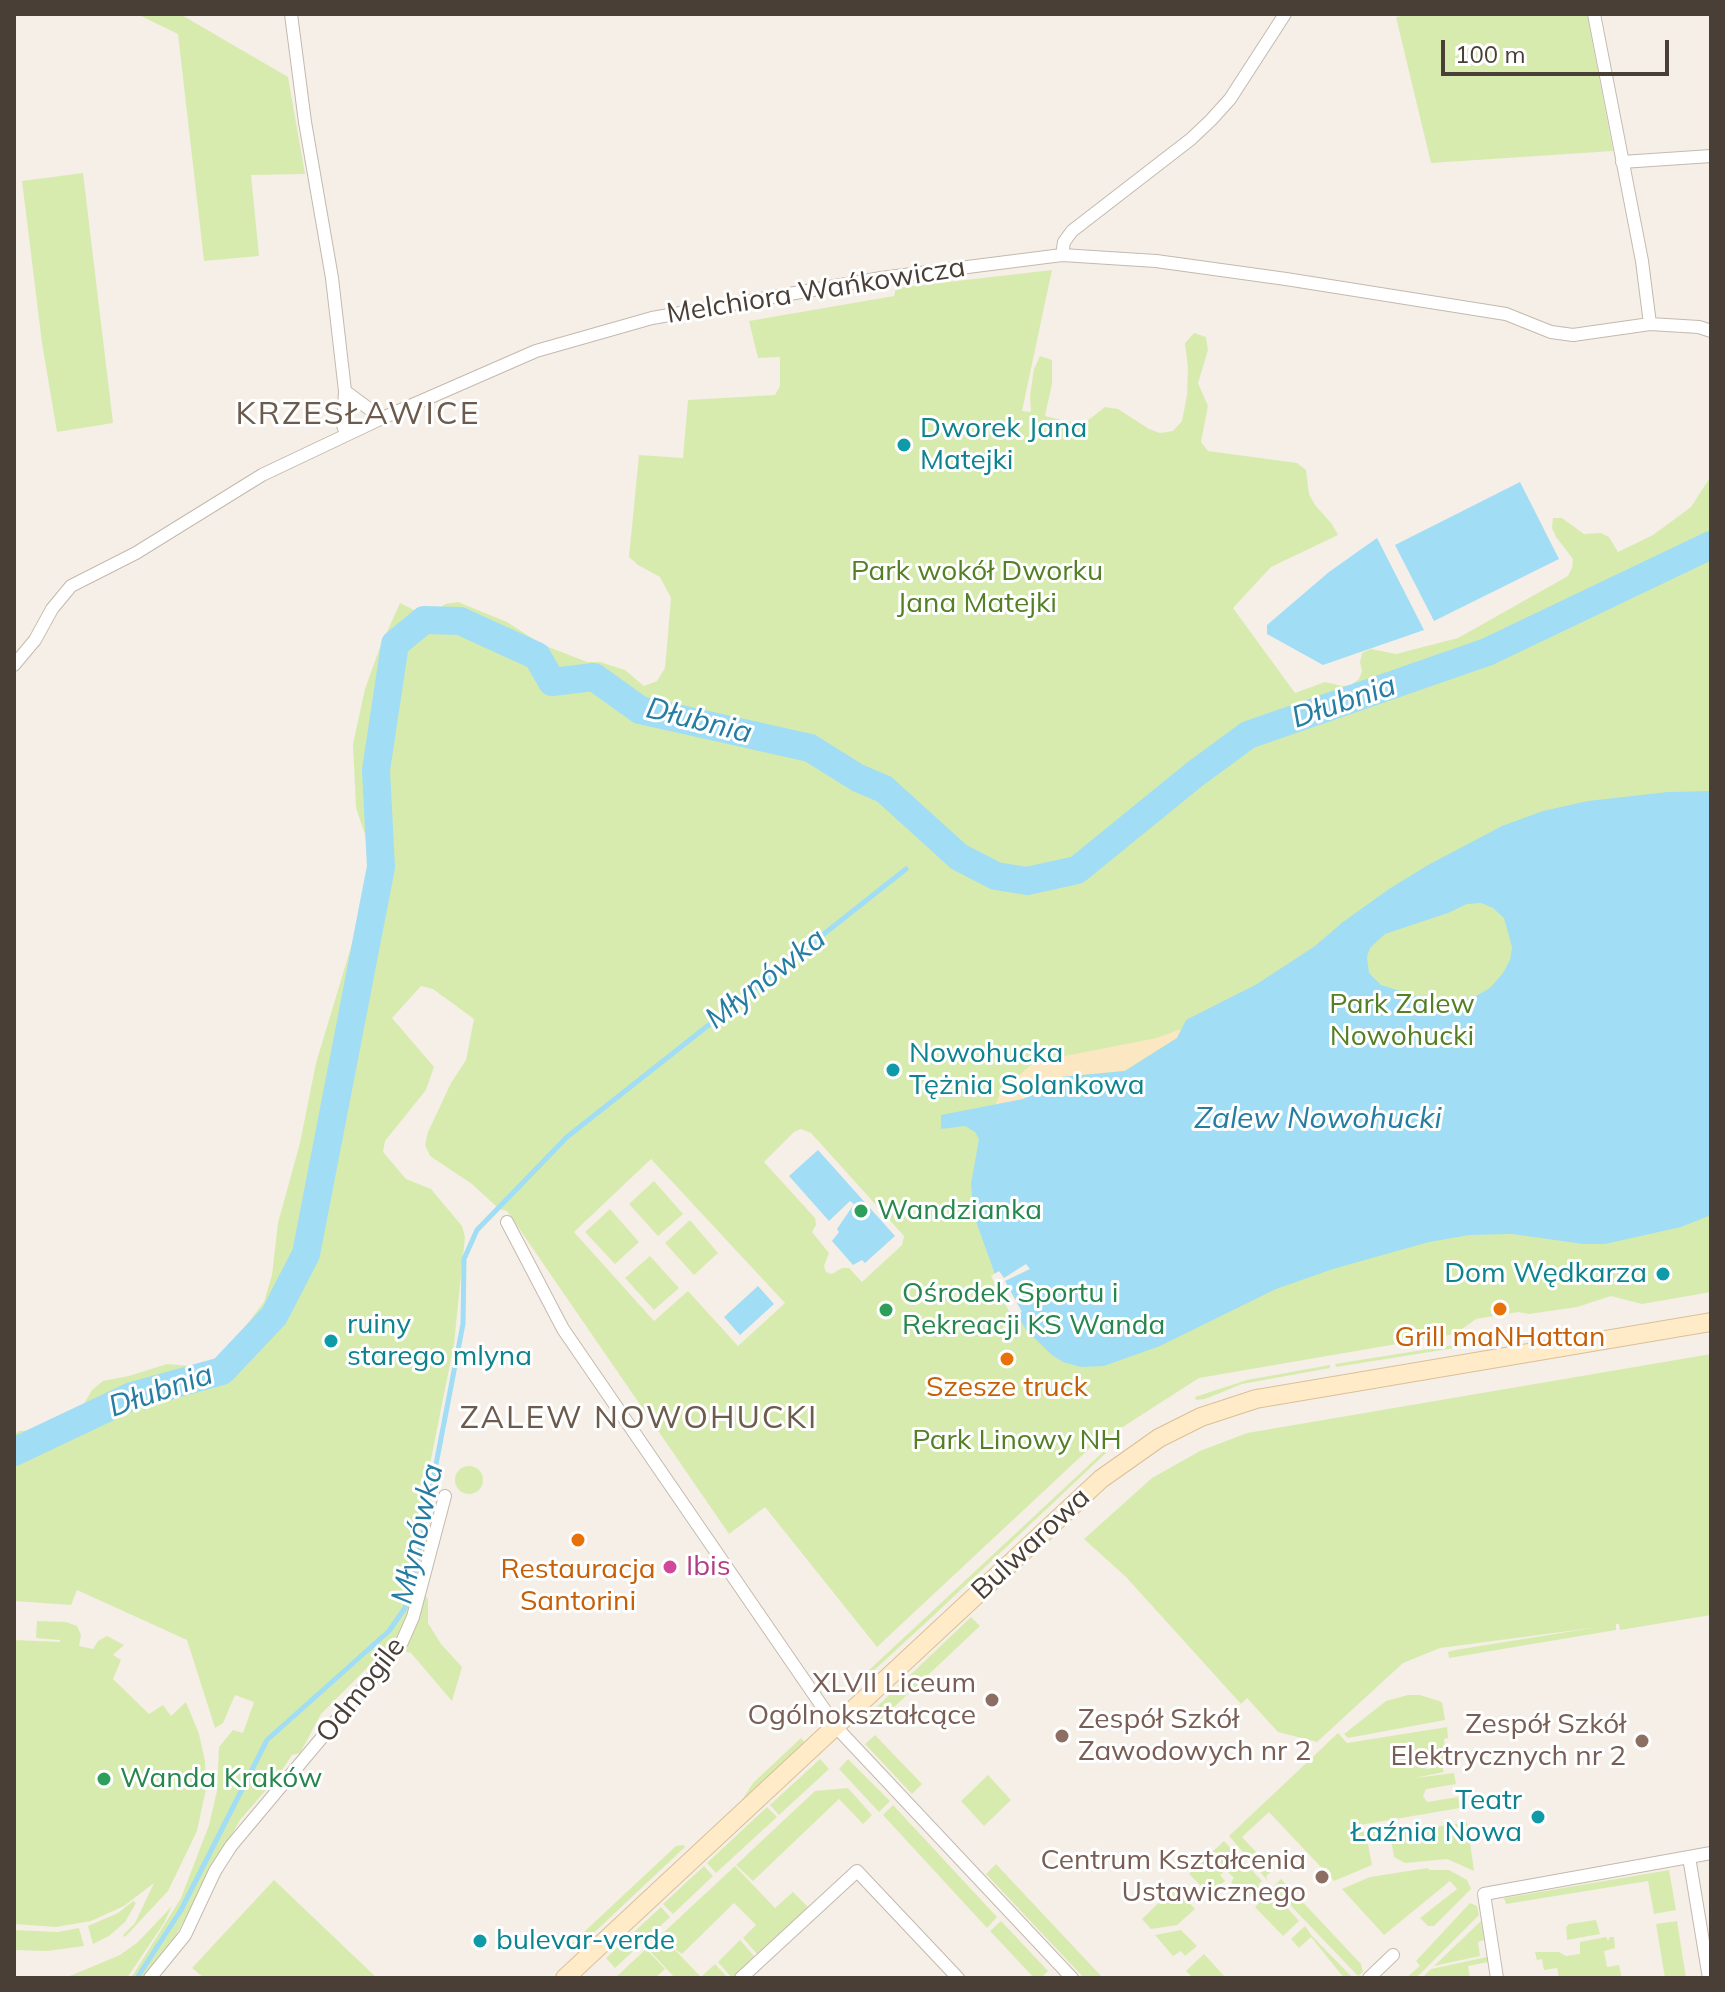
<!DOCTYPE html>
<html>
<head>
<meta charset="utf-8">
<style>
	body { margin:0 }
	#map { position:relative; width:1725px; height:1992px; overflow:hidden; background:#f5efe8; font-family:Mulish,sans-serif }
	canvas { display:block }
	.frame { position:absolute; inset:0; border:16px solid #493f36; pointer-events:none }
	.scale { position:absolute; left:1441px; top:40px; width:228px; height:36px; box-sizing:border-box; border:4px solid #493f36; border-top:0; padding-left:10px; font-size:24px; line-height:28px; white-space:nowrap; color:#493f36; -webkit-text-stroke:6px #fff; paint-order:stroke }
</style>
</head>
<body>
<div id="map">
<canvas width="1725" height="1992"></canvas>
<div class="frame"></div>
<div class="scale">100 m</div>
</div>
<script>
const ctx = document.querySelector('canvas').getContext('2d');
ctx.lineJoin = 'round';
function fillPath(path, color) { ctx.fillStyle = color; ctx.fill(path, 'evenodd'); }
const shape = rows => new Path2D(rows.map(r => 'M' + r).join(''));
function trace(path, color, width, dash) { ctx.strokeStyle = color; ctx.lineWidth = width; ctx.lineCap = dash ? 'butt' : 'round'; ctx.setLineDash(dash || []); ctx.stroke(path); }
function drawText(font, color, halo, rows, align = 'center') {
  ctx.font = font + ' Mulish,sans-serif'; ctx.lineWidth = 6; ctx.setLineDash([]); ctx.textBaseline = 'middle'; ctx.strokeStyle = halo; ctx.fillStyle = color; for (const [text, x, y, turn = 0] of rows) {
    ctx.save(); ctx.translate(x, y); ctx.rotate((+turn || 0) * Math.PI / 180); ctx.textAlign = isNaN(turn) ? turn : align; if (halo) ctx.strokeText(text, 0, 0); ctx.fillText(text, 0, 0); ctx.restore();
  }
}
const green = shape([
	[137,14,180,14,288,77,305,174,251,175,259,256,204,261,178,34],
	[1410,14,1587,14,1613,151,1431,163,1396,17],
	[83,173,113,423,57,432,42,343,22,181],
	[1052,270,1022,411,1031,412,1030,396,1034,369,1040,356,1052,360,1052,384,1045,416,1082,425,1105,407,1118,409,1149,429,1160,433,1173,431,1182,421,1187,395,1188,368,1185,343,1194,333,1206,337,1208,350,1198,383,1208,406,1201,442,1208,451,1297,463,1306,470,1309,494,1315,505,1332,524,1338,535,1271,567,1233,608,1295,693,1325,682,1342,686,1351,685,1359,679,1362,671,1360,662,1362,653,1371,649,1396,654,1458,638,1568,576,1572,568,1573,559,1556,537,1552,528,1553,518,1562,518,1584,534,1601,533,1609,537,1618,552,1653,535,1691,507,1711,476,1711,1292,1642,1304,1611,1296,1577,1307,1529,1314,1518,1312,1476,1319,1455,1334,1199,1378,1090,1448,877,1647,765,1507,729,1534,507,1211,499,1209,472,1184,430,1156,425,1145,428,1132,451,1083,466,1060,474,1019,433,989,421,986,392,1018,434,1067,426,1090,385,1141,383,1152,406,1179,431,1189,462,1226,465,1237,454,1344,414,1544,413,1579,428,1599,428,1623,441,1644,462,1667,452,1701,411,1653,394,1648,380,1655,321,1714,300,1753,292,1755,279,1775,240,1820,161,1962,147,1978,131,1978,181,1898,209,1825,217,1791,219,1747,233,1730,243,1733,254,1702,235,1695,223,1723,215,1728,187,1640,77,1590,71,1605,14,1601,14,1435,19,1431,32,1430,45,1432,58,1430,78,1414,92,1390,103,1381,129,1376,167,1364,205,1367,217,1363,264,1302,272,1275,278,1223,300,1143,316,1063,373,874,372,855,356,808,353,744,365,689,379,650,400,603,422,614,435,612,445,604,458,602,507,622,541,644,587,662,600,662,625,670,644,686,657,681,665,668,671,598,660,577,638,565,629,557,639,455,683,458,688,400,775,395,780,386,780,357,758,358,749,321,894,296,896,288],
	[801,1129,811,1133,904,1236,902,1245,862,1282,849,1268,842,1268,832,1274,826,1272,824,1266,829,1253,812,1232,816,1225,815,1218,764,1162,794,1132],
	[651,1159,785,1303,738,1346,688,1291,654,1321,574,1232],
	[654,1181,683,1214,658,1236,629,1204],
	[610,1209,639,1242,615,1264,585,1232],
	[690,1220,718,1253,694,1275,665,1243],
	[650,1256,679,1288,654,1310,625,1278],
	[1460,1344,1461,1347,1336,1367,1335,1364],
	[1711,1354,1711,1615,1620,1630,1619,1624,1616,1624,1616,1630,1449,1658,1448,1652,1455,1650,1592,1628,1440,1648,1403,1663,1317,1742,1278,1732,1247,1698,1241,1704,1126,1577,1084,1539,1152,1478,1200,1451,1247,1433],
	[1330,1365,1330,1368,1242,1384,1205,1399,1196,1400,1195,1397,1247,1380],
	[1104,1451,1106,1453,932,1617,870,1674,853,1685],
	'455 1480a14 14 0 1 1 28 0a14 14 0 1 1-28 0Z',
	[971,1617,980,1626,875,1725,867,1716],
	[37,1621,66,1622,77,1626,81,1635,79,1646,93,1649,98,1641,107,1636,124,1645,113,1655,121,1660,113,1679,149,1714,163,1705,171,1716,186,1702,199,1734,205,1761,206,1789,197,1831,168,1891,125,1937,123,1935,135,1923,154,1883,124,1906,91,1921,56,1927,14,1924,14,1640,60,1642,60,1640,36,1638],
	[1408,1695,1420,1695,1442,1702,1445,1720,1348,1738,1344,1734,1386,1701],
	[1447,1727,1448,1738,1444,1739,1446,1751,1450,1751,1452,1762,1426,1766,1426,1769,1442,1766,1444,1772,1415,1778,1454,1773,1456,1784,1426,1789,1423,1796,1427,1802,1458,1797,1460,1808,1360,1825,1361,1832,1379,1829,1380,1836,1367,1839,1372,1865,1334,1881,1269,1812,1242,1837,1273,1870,1266,1876,1268,1881,1229,1836,1338,1733,1347,1743],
	[875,1735,922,1784,912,1794,865,1744],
	[801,1738,805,1743,739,1805,753,1783],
	[820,1759,829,1769,779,1815,770,1805],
	[848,1759,890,1801,879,1812,839,1769],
	[988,1775,1011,1800,984,1826,961,1801],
	[848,1788,872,1815,863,1824,839,1799,753,1881,736,1865,815,1791],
	[893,1805,997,1917,987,1928,883,1815],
	[767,1807,777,1817,716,1873,707,1863],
	[1467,1822,1474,1871,1447,1859,1405,1863,1394,1857,1390,1834],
	[1224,1841,1262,1881,1258,1885,1260,1887,1248,1898,1231,1882,1234,1878,1226,1870,1220,1875,1225,1881,1210,1895,1189,1874],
	[683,1845,685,1847,583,1943,574,1948,570,1945,676,1846],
	[996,1864,1103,1978,1084,1978,986,1874],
	[704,1866,713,1876,673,1914,663,1904],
	[735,1866,775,1908,793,1892,808,1907,757,1954,743,1938,756,1925,734,1903,682,1954,673,1948,701,1977,715,1964,728,1978,675,1978,647,1948],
	[1428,1868,1429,1870,1449,1870,1467,1880,1471,1889,1434,1926,1428,1926,1420,1918,1457,1889,1450,1881,1384,1935,1342,1889,1370,1877],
	[1669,1870,1676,1910,1654,1914,1648,1881,1506,1904,1504,1898],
	[1281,1879,1361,1964,1363,1972,1358,1976,1273,1887],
	[274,1880,377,1978,204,1978,192,1968],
	[1175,1887,1195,1909,1177,1925,1151,1929,1142,1919],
	[1274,1893,1299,1921,1283,1936,1255,1907,1267,1895,1269,1897],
	[133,1901,136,1903,125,1922,109,1936,93,1944,88,1926,118,1913],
	[1470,1903,1477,1906,1479,1915,1416,1978,1406,1978,1420,1966,1416,1961],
	[172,1906,164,1923,127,1978,65,1978,120,1955,138,1942],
	[661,1907,670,1917,615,1968,606,1958],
	[1596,1920,1600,1934,1567,1940,1566,1927,1569,1924],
	[1001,1921,1048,1971,1041,1978,1034,1978,990,1931],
	[1481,1921,1484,1940,1478,1942,1480,1956,1434,1966],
	[1677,1921,1686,1978,1665,1978,1656,1924],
	[1305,1926,1312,1936,1353,1978,1344,1978,1311,1937,1299,1948,1291,1939],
	[79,1928,84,1946,47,1951,14,1950,14,1930,58,1932],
	[1181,1930,1197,1946,1185,1956,1181,1951,1173,1956,1155,1935],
	[1606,1937,1608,1941,1610,1937,1614,1937,1615,1948,1604,1951,1607,1967,1619,1965,1622,1978,1559,1978,1557,1968,1544,1970,1542,1959,1537,1960,1535,1952,1559,1952,1566,1956,1580,1954,1580,1942],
	[740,1940,755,1957,732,1978,718,1962],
	[646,1949,665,1969,655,1978,615,1978],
	[1204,1954,1226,1978,1193,1978,1186,1971],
	[1487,1957,1488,1962,1468,1966,1470,1978,1422,1978,1431,1969]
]);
const sand = shape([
	[1181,1029,1177,1038,1124,1071,1060,1077,1055,1086,1023,1099,996,1105,999,1094,1034,1062,1157,1038]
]);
const water = shape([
	[1520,482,1559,559,1434,621,1395,545],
	[1377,538,1424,630,1323,665,1267,634,1267,625,1329,572],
	[1711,791,1711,1215,1681,1227,1605,1244,1583,1244,1512,1234,1470,1235,1429,1242,1333,1269,1276,1289,1160,1346,1104,1366,1081,1367,1063,1362,1052,1355,1027,1331,1000,1288,974,1216,971,1184,979,1139,975,1132,965,1126,941,1129,941,1115,1023,1099,1055,1086,1060,1077,1125,1071,1177,1038,1186,1020,1257,984,1315,946,1343,922,1389,889,1428,865,1502,826,1543,811,1588,801,1668,792],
	[1481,903,1493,908,1504,918,1512,947,1510,960,1503,973,1490,988,1476,996,1456,1002,1437,1001,1419,997,1381,985,1369,973,1367,957,1370,948,1385,934,1448,913,1467,904],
	[818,1150,895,1236,865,1263,862,1260,853,1265,832,1241,839,1232,837,1229,854,1204,850,1201,829,1221,789,1176],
	[758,1286,774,1304,740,1335,724,1317]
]);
const pier = shape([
	[1026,1264,1030,1269,1005,1281,1022,1312,1012,1317,991,1276,999,1271,1004,1278]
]);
const stream = shape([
	[951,865,962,859],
	[137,1978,181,1910,267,1740,389,1631,405,1608,418,1558,463,1324,464,1259,477,1230,567,1137,906,869]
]);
const river = shape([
	[14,1452,132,1396,222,1371,274,1316,306,1254,381,867,376,770,395,644,424,620,460,621,537,656,552,682,594,677,640,710,810,748,858,778,884,789,959,857,996,876,1027,881,1077,870,1195,774,1248,735,1487,652,1711,545]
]);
const street = shape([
	[291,14,305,122,332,278,345,391,343,425,346,435],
	[1594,14,1642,261,1650,324],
	[1622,162,1711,156],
	[1062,255,1064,242,1072,231,1191,139,1211,120,1230,99,1285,14],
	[345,391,372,411,378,420],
	[14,665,35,640,52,609,71,586,136,553,262,475,378,420,536,351,652,318,881,278,1062,255,1156,261,1286,279,1506,314,1551,332,1573,335,1650,324,1699,327,1711,331],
	[507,1222,563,1329,837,1728,1072,1978],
	[1689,1857,1709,1978],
	[150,1978,185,1935,215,1871,231,1846,402,1642,413,1617,445,1496],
	[741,1978,857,1871,958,1978],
	[1369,1978,1393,1955],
	[1497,1978,1484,1894,1711,1853]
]);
const secondary = shape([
	[565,1978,1101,1479,1159,1438,1201,1417,1256,1399,1711,1322]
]);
const markers = [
	[904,445,8,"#0f9aa8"],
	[893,1070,8,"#0f9aa8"],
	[861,1211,8,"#2e9e5b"],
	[1663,1274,8,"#0f9aa8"],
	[1500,1309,8,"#e8710a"],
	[886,1310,8,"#2e9e5b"],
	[331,1341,8,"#0f9aa8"],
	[1007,1359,8,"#e8710a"],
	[578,1540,8,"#e8710a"],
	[670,1567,8,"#d1479c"],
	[992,1700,8,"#8d6e63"],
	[1062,1736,8,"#8d6e63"],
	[1642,1741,8,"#8d6e63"],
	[104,1779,8,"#2e9e5b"],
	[1538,1817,8,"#0f9aa8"],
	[1322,1877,8,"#8d6e63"],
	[480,1941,8,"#0f9aa8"]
];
const streetNames = [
	["Melchiora Wańkowicza",816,291,-9],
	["Bulwarowa",1031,1544,-43],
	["Odmogile",361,1690,-52]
];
const cultureNames = [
	["Dworek Jana",920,429],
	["Matejki",920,461],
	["Nowohucka",909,1054],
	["Tężnia Solankowa",909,1086],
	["Dom Wędkarza",1647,1274,"right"],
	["ruiny",347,1325],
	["starego mlyna",347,1357],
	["Teatr",1522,1801,"right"],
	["Łaźnia Nowa",1522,1833,"right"],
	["bulevar-verde",496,1941]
];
const parkNames = [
	["Park wokół Dworku",977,572],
	["Jana Matejki",977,604],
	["Park Zalew",1402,1005],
	["Nowohucki",1402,1037],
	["Park Linowy NH",1017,1441]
];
const leisureNames = [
	["Wandzianka",877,1211],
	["Ośrodek Sportu i",902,1294],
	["Rekreacji KS Wanda",902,1326],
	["Wanda Kraków",120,1779]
];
const foodNames = [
	["Grill maNHattan",1500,1338],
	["Szesze truck",1007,1388],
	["Restauracja",578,1570],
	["Santorini",578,1602]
];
const hotelNames = [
	["Ibis",686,1567]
];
const educationNames = [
	["XLVII Liceum",976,1684],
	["Ogólnokształcące",976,1716],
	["Zespół Szkół",1078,1720,"left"],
	["Zawodowych nr 2",1078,1752,"left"],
	["Zespół Szkół",1626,1725],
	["Elektrycznych nr 2",1626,1757],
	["Centrum Kształcenia",1306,1861],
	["Ustawicznego",1306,1893]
];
const waterNames = [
	["Dłubnia",1344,702,-19],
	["Dłubnia",699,721,14],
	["Młynówka",766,979,-38],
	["Zalew Nowohucki",1318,1119],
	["Dłubnia",161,1391,-19],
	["Młynówka",418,1534,-77]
];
const quarterNames = [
	["KRZESŁAWICE",358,414],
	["ZALEW NOWOHUCKI",639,1418]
];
fillPath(green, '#d8ebaf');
fillPath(sand, '#fbe8c2');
fillPath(water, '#a1ddf5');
fillPath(pier, '#f5efe8');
trace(stream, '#a1ddf5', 5);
trace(river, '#a1ddf5', 28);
trace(street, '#c4b9ad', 14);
trace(secondary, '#dac097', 20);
trace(street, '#fff', 12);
trace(secondary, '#ffebc8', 18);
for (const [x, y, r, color] of markers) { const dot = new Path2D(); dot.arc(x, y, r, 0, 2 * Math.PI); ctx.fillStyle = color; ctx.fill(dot); trace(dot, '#fff', 3); }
drawText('28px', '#493f36', '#fff', streetNames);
drawText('28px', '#0d838f', '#fff', cultureNames, 'left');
drawText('28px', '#537f25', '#fff', parkNames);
drawText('28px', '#27864d', '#fff', leisureNames, 'left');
drawText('28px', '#c56008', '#fff', foodNames);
drawText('28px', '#b23c85', '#fff', hotelNames, 'left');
drawText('28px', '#785e54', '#fff', educationNames, 'right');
drawText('italic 30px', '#257da2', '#fff', waterNames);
ctx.letterSpacing = '2px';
drawText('32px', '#6c5b4d', '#fff', quarterNames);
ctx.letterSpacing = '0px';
</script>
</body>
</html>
